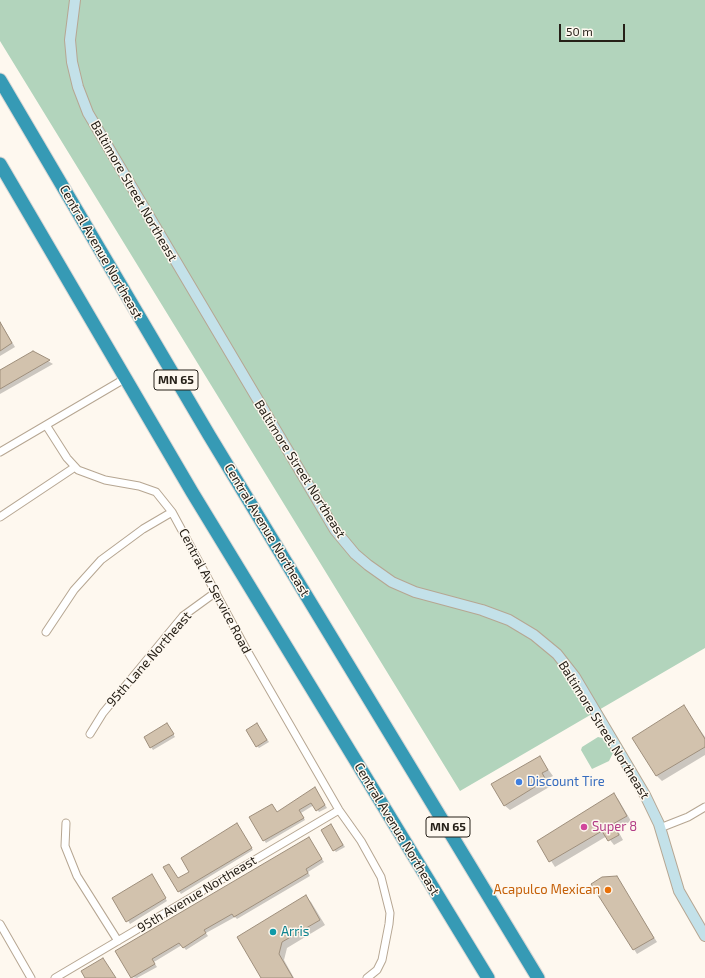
<!DOCTYPE html>
<html>
<head>
<meta charset="utf-8">
<style>
	body { margin:0 }
	#map { position:relative; width:705px; height:978px; overflow:hidden; background:#fef8ef; font-family:"Exo 2",sans-serif }
	canvas { display:block }
	.scale { position:absolute; left:559px; top:24px; width:66px; height:18px; box-sizing:border-box; border:2px solid #262018; border-top:0; padding-left:5px; font-size:12px; line-height:14px; white-space:nowrap; color:#262018; -webkit-text-stroke:3px #fef8ef; paint-order:stroke }
</style>
</head>
<body>
<div id="map">
<canvas width="705" height="978"></canvas>
<div class="scale">50 m</div>
</div>
<script>
const ctx = document.querySelector('canvas').getContext('2d');
ctx.lineJoin = 'round';
function fillPath(path, color) { ctx.fillStyle = color; ctx.fill(path, 'evenodd'); }
const shape = rows => new Path2D(rows.map(r => 'M' + r).join(''));
function trace(path, color, width, dash) { ctx.strokeStyle = color; ctx.lineWidth = width; ctx.lineCap = dash ? 'butt' : 'round'; ctx.setLineDash(dash || []); ctx.stroke(path); }
function drawText(font, color, halo, rows, align = 'center') {
  ctx.font = font + ' "Exo 2",sans-serif'; ctx.lineWidth = 3; ctx.setLineDash([]); ctx.textBaseline = 'middle'; ctx.strokeStyle = halo; ctx.fillStyle = color; for (const [text, x, y, turn = 0] of rows) {
    ctx.save(); ctx.translate(x, y); ctx.rotate((+turn || 0) * Math.PI / 180); ctx.textAlign = isNaN(turn) ? turn : align; if (halo) ctx.strokeText(text, 0, 0); ctx.fillText(text, 0, 0); ctx.restore();
  }
}
const green = shape([
	[0,0,705,0,705,648,460,791,0,41],
	[598,737,606,739,613,753,609,761,592,769,581,750,582,747]
]);
const shadow = shape([
	[0,322,15,347,0,356],
	[33,352,53,364,0,394,0,372],
	[684,707,705,737,705,755,662,781,656,775],
	[257,724,269,742,259,748,257,746],
	[169,727,175,737,153,750,145,738],
	[539,757,553,776,547,779,551,786,510,810,504,805],
	[317,791,327,808,319,812,314,805,301,813,305,820,266,843,264,840,272,806,277,813],
	[613,794,618,799,631,821,617,829,623,840,614,845,607,836,555,867,538,841],
	[239,827,253,850,181,894,179,891,178,879,190,872],
	[333,828,345,847,336,852,334,850],
	[309,838,324,862,308,872,310,876,237,919,235,917,206,933,208,936,186,950,182,945,154,962,157,967,137,978,131,977,116,951],
	[616,877,657,942,637,954,593,884],
	[154,878,167,901,130,924,114,898],
	[306,897,311,902,325,925,287,948,284,960,294,978,262,978]
]);
const building = shape([
	[0,322,12,343,0,351,0,322],
	[33,351,50,360,0,389,0,370,33,351],
	[684,705,705,739,705,747,656,776,632,738,684,705],
	[167,723,174,734,150,748,144,737,167,723],
	[257,723,267,740,256,747,246,730,257,723],
	[540,756,548,770,542,773,546,780,504,806,491,784,540,756],
	[315,787,325,805,316,811,311,803,299,810,304,818,263,841,249,817,272,804,277,812,315,787],
	[614,793,627,816,613,824,619,835,608,841,602,831,549,862,537,841,614,793],
	[237,823,252,848,178,892,163,867,169,864,178,878,189,872,181,858,237,823],
	[331,824,343,845,333,851,321,830,331,824],
	[309,837,322,859,306,869,308,873,234,917,232,914,204,930,206,933,183,948,179,943,152,959,155,964,131,978,115,951,309,837],
	[152,874,166,898,126,922,112,898,152,874],
	[617,876,654,938,633,950,591,884,602,877,617,876],
	[306,895,320,920,282,942,279,954,293,978,261,978,237,937,306,895],
	[103,958,116,978,85,978,81,971,103,958]
]);
const street = shape([
	[46,425,67,458,78,470,105,480,139,486,156,492,172,512,245,647,339,810,361,841,381,877,390,913,389,924,382,960,377,970,367,978],
	[0,452,126,378],
	[0,517,75,467],
	[46,632,74,590,101,560,143,529,172,512],
	[90,734,103,713,183,616,216,592],
	[66,823,65,846,77,876,118,941],
	[660,828,688,817,705,807],
	[0,924,31,978],
	[55,978,339,810]
]);
const secondary = shape([
	[75,0,70,40,72,62,78,87,88,113,335,530,355,554,368,565,392,582,415,592,482,610,509,620,534,635,557,654,575,677,645,795,659,824,679,891,705,936]
]);
const highway = shape([
	[0,80,209,435,538,978],
	[0,164,192,492,488,978]
]);
const markers = [
	[519,782,4,"#3f7fe0"],
	[584,827,4,"#d1479c"],
	[608,890,4,"#e8710a"],
	[273,932,4,"#0f9aa8"]
];
const shields = [
	[176,380,44],
	[448,827,44]
];
const shieldNames = [
	["MN 65",176,380],
	["MN 65",448,827]
];
const streetNames = [
	["Baltimore Street Northeast",134,191,60],
	["Central Avenue Northeast",101,252,60],
	["Baltimore Street Northeast",300,469,58],
	["Central Avenue Northeast",267,530,59],
	["Central Av Service Road",215,591,62],
	["95th Lane Northeast",149,659,-49],
	["Baltimore Street Northeast",604,730,58],
	["Central Avenue Northeast",397,829,59],
	["95th Avenue Northeast",197,894,-31]
];
const shopNames = [
	["Discount Tire",527,782]
];
const hotelNames = [
	["Super 8",592,827]
];
const foodNames = [
	["Acapulco Mexican",600,890]
];
const cultureNames = [
	["Arris",281,932]
];
fillPath(green, '#b2d4bc');
fillPath(shadow, '#0003');
fillPath(building, '#d2c2ad');
trace(building, '#9f8f7c', 1);
trace(street, '#b6a692', 9);
trace(secondary, '#b6a692', 12);
trace(highway, '#d8d7d5', 15);
trace(street, '#fff', 7);
trace(secondary, '#c3e1e9', 10);
trace(highway, '#369ab5', 13);
for (const [x, y, r, color] of markers) { const dot = new Path2D(); dot.arc(x, y, r, 0, 2 * Math.PI); ctx.fillStyle = color; ctx.fill(dot); trace(dot, '#fef8ef', 1.5); }
for (const [x, y, w] of shields) { const box = new Path2D(); box.roundRect(x - w / 2, y - 10, w, 20, 3); ctx.fillStyle = '#fef8ef'; ctx.fill(box); trace(box, '#262018', 1); }
drawText('bold 12px', '#262018', null, shieldNames);
drawText('13px', '#262018', '#fef8ef', streetNames);
drawText('13px', '#366cbe', '#fef8ef', shopNames, 'left');
drawText('13px', '#b23c85', '#fef8ef', hotelNames, 'left');
drawText('13px', '#c56008', '#fef8ef', foodNames, 'right');
drawText('13px', '#0d838f', '#fef8ef', cultureNames, 'left');
</script>
</body>
</html>
